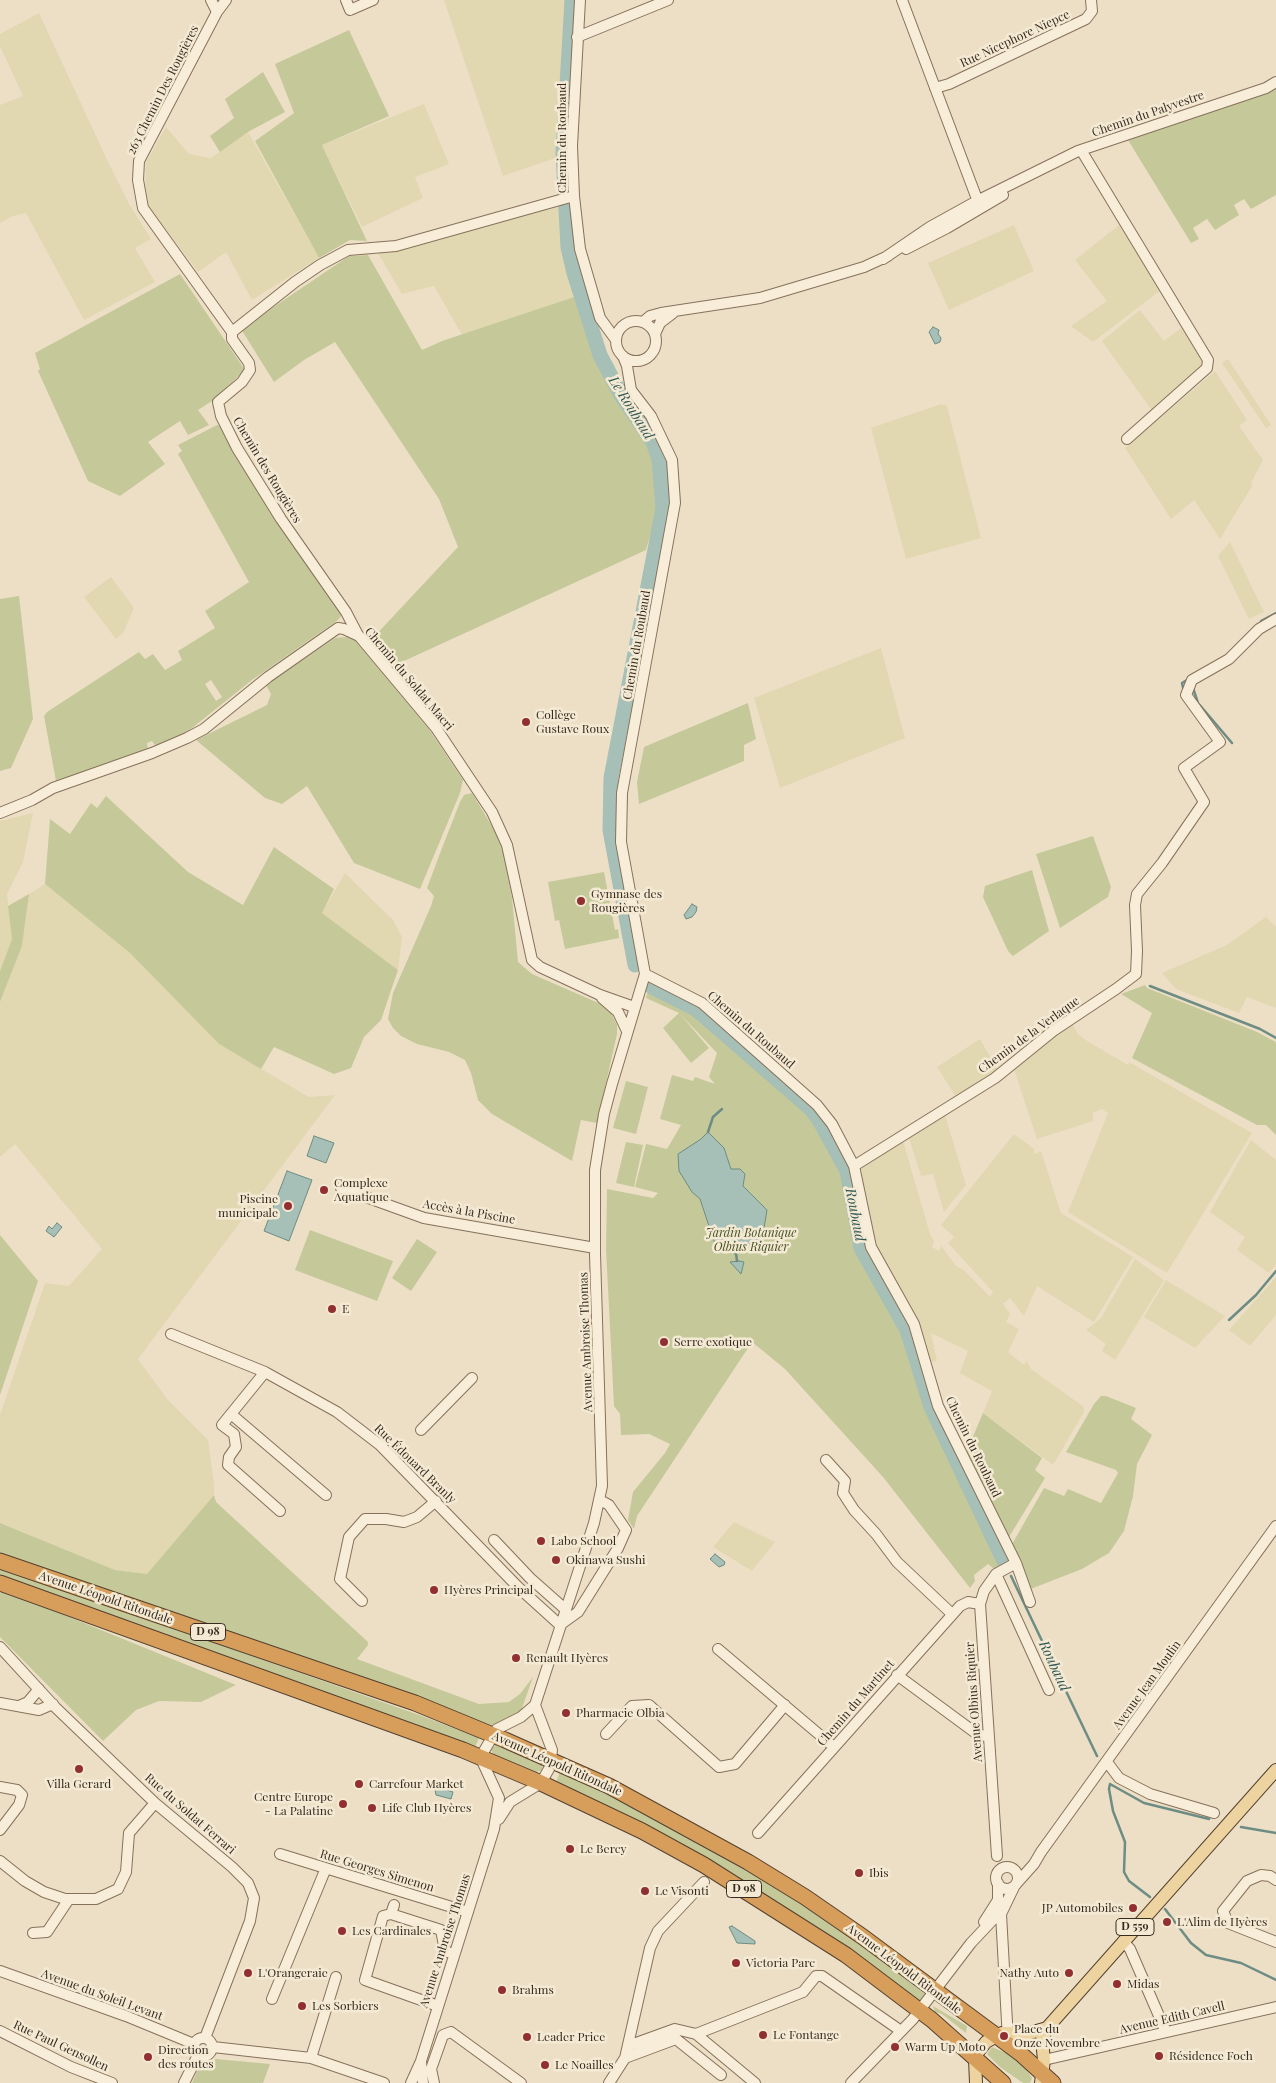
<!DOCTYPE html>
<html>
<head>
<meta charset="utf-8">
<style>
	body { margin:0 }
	canvas { display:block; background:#ecdfc5 }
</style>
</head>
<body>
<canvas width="1276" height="2083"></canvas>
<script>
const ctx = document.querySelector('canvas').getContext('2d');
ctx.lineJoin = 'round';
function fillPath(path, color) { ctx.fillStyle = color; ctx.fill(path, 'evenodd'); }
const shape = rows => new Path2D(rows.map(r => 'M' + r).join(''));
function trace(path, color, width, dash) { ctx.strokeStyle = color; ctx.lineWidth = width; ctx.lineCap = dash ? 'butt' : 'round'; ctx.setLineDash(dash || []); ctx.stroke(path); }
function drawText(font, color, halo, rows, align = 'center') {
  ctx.font = font + ' "Playfair Display",serif'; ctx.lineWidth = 5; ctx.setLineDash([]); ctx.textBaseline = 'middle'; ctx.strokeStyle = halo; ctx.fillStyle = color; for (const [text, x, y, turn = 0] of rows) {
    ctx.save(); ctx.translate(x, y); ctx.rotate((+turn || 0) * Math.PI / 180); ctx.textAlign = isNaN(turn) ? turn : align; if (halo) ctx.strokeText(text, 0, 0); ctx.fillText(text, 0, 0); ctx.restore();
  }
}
const farmland = shape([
	[444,0,567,0,558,157,503,176],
	[39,13,110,166,129,204,151,239,135,248,155,282,84,320,26,213,13,216,0,223,0,105,23,96,0,46,0,34],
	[424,104,449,164,415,177,423,198,362,227,322,145],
	[166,127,189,154,211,158,248,132,319,258,252,300,226,252,198,272,145,201,146,162],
	[561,203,561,242,574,297,462,335,434,286,402,294,378,253],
	[1014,225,1034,271,949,310,928,263],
	[1119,225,1161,290,1093,342,1071,326,1107,301,1075,260],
	[1140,310,1164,341,1185,325,1204,360,1200,370,1153,412,1102,341],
	[1228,359,1271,425,1266,428,1222,363],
	[1215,371,1247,420,1239,426,1263,460,1251,483,1252,486,1220,539,1194,500,1171,519,1125,448],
	[941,404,947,406,981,538,906,559,871,428],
	[1230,542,1264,612,1249,619,1218,556],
	[111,577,134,608,123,633,116,639,84,597],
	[881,648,905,738,780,788,754,698],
	[33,813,23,862,7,894,12,939,0,971,0,821],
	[345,873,393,920,402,937,398,970,322,913],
	[45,884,130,953,219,1044,309,1097,335,1095,138,1359,168,1400,208,1440,214,1485,214,1495,147,1574,115,1570,0,1523,0,1415,45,1283,69,1286,102,1249,15,1144,0,1157,0,1002,22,946,29,894],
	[1266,917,1276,927,1276,1008,1247,997,1239,1013,1176,989,1162,973,1227,945],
	[1072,1024,1078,1034,1087,1041,1128,1065,1129,1062,1252,1133,1167,1273,1068,1212,1108,1113,1102,1109,1093,1113,1093,1121,1037,1139,1014,1069],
	[980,1039,997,1069,956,1097,937,1067],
	[945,1115,966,1185,944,1212,933,1174,921,1176,909,1138],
	[1014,1134,1034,1149,1034,1154,1041,1151,1061,1213,1133,1257,1094,1322,1037,1286,1024,1316,1010,1298,1003,1304,1010,1314,1006,1322,1019,1329,1008,1352,1024,1365,1027,1361,1031,1369,1084,1407,1084,1412,1053,1465,983,1413,992,1391,960,1373,968,1351,931,1333,937,1361,930,1362,871,1235,861,1169,903,1141,930,1234,934,1241,932,1247,939,1251,941,1246,956,1266,964,1270,990,1297,993,1292,948,1243,954,1237,941,1225],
	[1251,1140,1276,1160,1276,1264,1269,1273,1237,1250,1245,1237,1210,1212],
	[1135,1259,1164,1280,1115,1360,1102,1351,1106,1344,1086,1330,1101,1318],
	[1276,1277,1276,1315,1250,1346,1229,1330],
	[1166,1280,1225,1316,1195,1348,1144,1317],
	[734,1522,775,1542,752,1571,713,1547]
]);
const green = shape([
	[349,30,389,116,322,145,367,241,350,240,319,258,255,141,294,113,275,64],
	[263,72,285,112,248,132,220,152,210,136,234,118,225,99],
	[1276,86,1276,195,1251,209,1244,199,1234,205,1239,215,1215,230,1207,219,1193,228,1199,239,1191,243,1128,140,1267,91],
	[368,255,422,350,442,341,574,297,597,362,648,440,654,459,658,508,646,550,393,666,372,639,458,547,439,499,335,342,304,360,274,382,241,329,349,256],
	[180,274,245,370,212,401,198,410,209,425,188,435,180,421,148,442,165,464,120,496,88,481,38,371,40,369,35,353],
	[217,425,223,427,341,612,341,616,338,620,252,680,182,736,157,748,152,741,147,743,148,750,56,781,44,716,47,712,139,652,145,659,153,654,165,670,182,660,178,651,215,628,205,611,249,582,178,454,182,451,178,445],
	[211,680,222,697,216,701,205,684],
	[19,596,33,719,11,768,0,771,0,599],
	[347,637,355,640,429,729,463,780,460,793,420,889,354,863,307,786,282,804,265,798,196,740,267,705,271,694,266,685,335,638],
	[748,703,756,739,744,745,744,761,639,804,637,782,644,747],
	[472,793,496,833,504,855,512,898,518,962,532,974,603,1005,611,1012,617,1025,617,1034,597,1123,581,1120,572,1161,492,1114,478,1100,471,1073,465,1060,449,1052,417,1044,401,1036,393,1028,388,1019,393,993,431,906,434,896,427,888,442,848,460,802,464,795],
	[106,796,188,872,243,905,274,847,334,889,322,913,398,970,381,1020,364,1037,351,1068,334,1074,274,1047,261,1069,219,1044,130,953,45,884,50,819,70,834,91,803,97,808],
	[1093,836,1111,887,1108,897,1060,928,1036,854],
	[1032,870,1049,931,1013,956,1008,951,983,897,985,886],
	[604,872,615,930,618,929,619,938,565,949,559,920,555,921,548,882],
	[29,894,22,946,0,1002,0,971,12,939,8,906],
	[1145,985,1147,988,1257,1032,1276,1042,1276,1135,1266,1125,1257,1125,1132,1058,1152,1013,1121,994],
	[648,991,697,1017,810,1117,822,1136,841,1171,855,1244,862,1262,902,1331,926,1411,1002,1567,994,1569,988,1564,974,1575,975,1581,970,1588,883,1477,785,1369,752,1342,637,1516,634,1529,628,1520,633,1492,665,1453,670,1444,649,1434,621,1435,620,1414,614,1406,606,1249,607,1189,653,1198,658,1193,635,1187,646,1144,667,1149,681,1125,660,1119,672,1075,693,1081,695,1077,715,1084,709,1077,717,1053,680,1014,709,1048,691,1063,663,1028,679,1013,646,998],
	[626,1081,648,1087,636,1134,613,1128],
	[626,1142,643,1145,634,1187,616,1183],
	[310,1230,393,1261,377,1301,295,1270],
	[0,1235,38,1281,0,1395],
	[417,1239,437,1252,411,1291,392,1278],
	[1101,1396,1106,1396,1136,1408,1131,1419,1152,1435,1137,1464,1133,1496,1124,1531,1109,1553,1082,1569,1028,1590,1021,1559,1011,1546,1044,1488,1064,1496,1068,1489,1101,1503,1118,1473,1116,1470,1066,1452,1094,1404],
	[983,1413,1042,1458,1035,1470,1045,1478,1009,1537,966,1453],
	[214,1495,216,1502,368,1642,368,1645,357,1659,479,1704,509,1702,520,1694,533,1677,521,1711,492,1725,0,1557,0,1523,115,1570,147,1574],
	[0,1567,422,1716,479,1738,475,1747,0,1579],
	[3,1590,236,1685,201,1702,159,1701,136,1710,103,1741,0,1637,0,1593],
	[495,1745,542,1764,543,1770,536,1772,494,1755,491,1750],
	[560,1772,610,1795,749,1871,800,1902,870,1951,929,1995,922,2003,815,1926,715,1863,556,1782],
	[933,2006,967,2026,966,2033,942,2014,935,2012],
	[992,2047,1013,2056,1023,2064,1032,2078,1030,2083,1023,2083,1000,2067,987,2054],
	[216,2059,270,2064,263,2083,192,2083,198,2069]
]);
const water = shape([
	[933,327,939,330,938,334,941,338,940,342,935,344,929,332,933,327],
	[692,904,697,907,696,912,692,917,686,919,684,915,692,904],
	[708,1132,724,1148,731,1169,740,1169,745,1174,743,1186,767,1210,762,1240,759,1244,747,1244,738,1248,737,1253,734,1254,734,1251,723,1251,715,1244,700,1199,692,1192,679,1171,678,1154,701,1139,708,1132],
	[314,1136,334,1143,326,1163,307,1156,314,1136],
	[287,1171,312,1180,289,1241,264,1231,287,1171],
	[57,1223,62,1227,54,1237,46,1231,49,1226,52,1229,57,1223],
	[739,1261,744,1262,741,1274,730,1262,739,1261],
	[715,1554,725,1562,724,1565,719,1567,710,1559,715,1554],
	[438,1787,453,1792,451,1799,436,1795,435,1790,438,1787],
	[732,1926,755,1941,755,1944,737,1943,729,1927,732,1926]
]);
const stream = shape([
	[1261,621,1276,613],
	[1193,688,1198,703,1232,743],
	[1184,692,1182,683,1187,680],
	[1150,986,1260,1029,1276,1038],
	[708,1132,713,1117,722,1109],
	[736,1253,737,1261],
	[1229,1320,1256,1295,1276,1271],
	[1011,1576,1097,1756],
	[1241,1827,1276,1833],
	[1150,1897,1129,1881,1124,1872,1125,1842,1113,1811,1109,1789,1110,1784,1144,1803,1209,1819],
	[1165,1909,1191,1943,1206,1955,1241,1963,1276,1980]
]);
const river = shape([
	[572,0,563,153,568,247,574,273,600,355,621,395,653,442,659,459,663,508,611,778,610,830,635,965],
	[652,987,694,1008,704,1016,811,1109,819,1120,847,1171,861,1248,907,1330,931,1407,1004,1561]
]);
const minor = shape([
	[211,0,217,12],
	[226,0,217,12,139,161,138,180,143,208,232,332],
	[346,0,350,10,373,0],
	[580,0,572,146,574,196,580,249,596,304,600,318,616,340],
	[902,0,980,207],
	[577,37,668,0],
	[935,88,949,84,1086,19,1092,11,1091,0],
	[1081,150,1208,360,1207,368,1127,439],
	[906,249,947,228,1003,195],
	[883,259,930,227,977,201,1078,151,1266,88,1276,82],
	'616 341a20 20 0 1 1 40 0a20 20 0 1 1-40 0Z',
	[643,322,650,316,661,313,760,298,864,267,888,256],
	[655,334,660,323,673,313],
	[358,635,346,612,281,519,237,448,221,416,218,402,242,382,250,370,249,363,232,339,232,332,295,282,320,265,348,250,396,246,574,196],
	[0,813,32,800,53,788,152,753,187,738,204,729,268,677,338,628,344,629,359,636,436,728,492,812,507,845,532,960,540,967,600,995,634,1007],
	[645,974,702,1003,817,1105,832,1124,854,1166,871,1247,914,1324,938,1406,1016,1563,1030,1602],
	[602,998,618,1012,627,1031],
	[854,1166,995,1078,1053,1031,1116,989,1136,974,1137,951,1135,905,1137,894,1162,863,1204,802,1184,768,1220,742,1186,695,1192,680,1229,659,1259,629,1276,619],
	[341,1188,424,1218,595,1248],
	[171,1334,265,1372,337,1412,380,1445,518,1587,560,1625,578,1612,618,1548,626,1530,609,1505,600,1500],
	[265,1372,222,1425,234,1434,236,1447,229,1457,228,1465,280,1511],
	[231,1414,326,1495],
	[421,1430,472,1378],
	[826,1460,845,1481,843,1493,854,1510,876,1534,897,1562,952,1614],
	[494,1540,530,1578,565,1609],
	[996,1574,1049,1690],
	[362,1601,340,1579,349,1537,365,1519,386,1519,404,1522,417,1517,436,1501],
	[0,1647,55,1707,155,1803,232,1867,248,1883,254,1898,250,1921,205,2038],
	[718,1649,834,1747],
	[897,1675,977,1734,989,1737],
	[0,1703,39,1710,53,1704],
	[19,1706,28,1702,39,1689],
	[606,1734,632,1706,649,1705,719,1767,735,1764,785,1705],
	[1107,1762,1119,1778,1150,1794,1214,1813],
	[0,1787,17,1790,22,1795,19,1805,0,1830],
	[499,1819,510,1802,541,1783,550,1767,552,1750,535,1705],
	[758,1833,960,1606,968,1602,980,1604],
	[280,1854,468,1912],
	[997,1856,980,1604,984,1591,996,1574,1016,1563],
	[0,1861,25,1881,44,1892,65,1899,96,1899,118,1889,126,1872,129,1833,155,1803],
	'996 1878a11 11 0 1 1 22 0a11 11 0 1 1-22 0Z',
	[1276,1880,1270,1876,1261,1875,1247,1881,1223,1911,1228,1923,1276,1942],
	[1017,1883,1034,1864,1041,1852,1276,1526],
	[394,1905,391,1914,441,1930,445,1951,448,1952],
	[391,1914,383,1916,365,1980,438,2006],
	[984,1922,998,1900,998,1883],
	[33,1933,47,1932,69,1899],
	[1123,1941,1130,1949,1166,2032],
	[0,1971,126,2016,194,2044],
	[272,1999,326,1868],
	[0,2031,71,2067,112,2083],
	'194 2047a9 9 0 1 1 18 0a9 9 0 1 1-18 0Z',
	[1008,2040,1001,1914,1014,1887],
	[628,2046,675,2029,696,2034],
	[213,2047,311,2058,384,2083],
	[311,2058,336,1977],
	[625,2058,676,2039,721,2075],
	[1044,2060,1276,2007],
	[421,2062,423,2083],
	[184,2083,198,2055],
	[411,2083,421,2061,494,1829,499,1798,483,1763,484,1751,497,1729,521,1717,535,1705,594,1523,602,1486,595,1254,595,1170,604,1114,612,1084,645,974,621,842,622,793,675,503,672,460,651,416,631,390,627,366,623,356],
	[434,2083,431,2069,443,2035,451,2032,521,2083],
	[609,2083,625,2058,650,1948,658,1931,704,1882],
	[755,2083,696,2034,803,1992,816,1976,822,1976,901,2031],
	[851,2083,913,2019,971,1943,1003,1909]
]);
const major = shape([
	[976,2083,975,2059,978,2052,986,2042,1002,2033,1030,2033,1047,2028],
	[1041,2083,1044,2060,1042,2040,1047,2028,1276,1770]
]);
const highway = shape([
	[0,1561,415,1703,505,1740,609,1786,748,1862,805,1897,863,1937,1021,2054,1053,2083],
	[0,1583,463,1750,541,1783,642,1831,704,1865,846,1955,932,2020,1003,2083]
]);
const markers = [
	[526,722,5,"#922f32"],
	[581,901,5,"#922f32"],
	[324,1190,5,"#922f32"],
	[288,1206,5,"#922f32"],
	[332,1309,5,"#922f32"],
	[664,1342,5,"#922f32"],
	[541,1541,5,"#922f32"],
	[556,1560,5,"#922f32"],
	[434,1590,5,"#922f32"],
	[516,1658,5,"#922f32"],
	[566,1713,5,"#922f32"],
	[79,1769,5,"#922f32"],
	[359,1784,5,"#922f32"],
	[343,1804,5,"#922f32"],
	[372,1808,5,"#922f32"],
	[570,1849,5,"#922f32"],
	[859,1873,5,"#922f32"],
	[645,1891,5,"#922f32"],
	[1133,1908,5,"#922f32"],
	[1167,1922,5,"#922f32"],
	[342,1931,5,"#922f32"],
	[736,1963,5,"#922f32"],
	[248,1973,5,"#922f32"],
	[1069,1973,5,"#922f32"],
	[1117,1984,5,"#922f32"],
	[502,1990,5,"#922f32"],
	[302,2006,5,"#922f32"],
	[763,2035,5,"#922f32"],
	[1004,2036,5,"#922f32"],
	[527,2037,5,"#922f32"],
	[895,2047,5,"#922f32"],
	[1159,2056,5,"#922f32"],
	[148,2057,5,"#922f32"],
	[545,2065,5,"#922f32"]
];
const shields = [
	[208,1632,35],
	[744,1889,35],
	[1135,1927,38]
];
const shieldNames = [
	["D 98",208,1632],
	["D 98",744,1889],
	["D 559",1135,1927]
];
const streetNames = [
	["Rue Nicephore Niepce",1015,39,-25],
	["263 Chemin Des Rougières",163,90,-63],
	["Chemin du Palyvestre",1148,114,-19],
	["Chemin du Roubaud",562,138,-90],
	["Chemin des Rougières",267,470,59],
	["Chemin du Roubaud",637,645,-80],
	["Chemin du Soldat Macri",409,679,50],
	["Chemin du Roubaud",751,1030,41],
	["Chemin de la Verlaque",1029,1035,-36],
	["Accès à la Piscine",469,1212,10],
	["Avenue Ambroise Thomas",586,1342,-92],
	["Chemin du Roubaud",973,1447,64],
	["Rue Édouard Branly",415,1464,44],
	["Avenue Léopold Ritondale",106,1598,19],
	["Avenue Jean Moulin",1147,1685,-54],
	["Avenue Olbius Riquier",974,1702,-94],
	["Chemin du Martinet",856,1703,-49],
	["Avenue Léopold Ritondale",557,1764,24],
	["Rue du Soldat Ferrari",190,1814,41],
	["Rue Georges Simenon",377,1871,17],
	["Avenue Ambroise Thomas",445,1941,-72],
	["Avenue Léopold Ritondale",904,1969,37],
	["Avenue du Soleil Levant",102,1995,20],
	["Avenue Edith Cavell",1172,2018,-13],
	["Rue Paul Gensollen",61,2046,25]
];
const poiNames = [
	["Collège",536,715],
	["Gustave Roux",536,729],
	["Gymnase des",591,894],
	["Rougières",591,908],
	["Complexe",334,1183],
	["Aquatique",334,1197],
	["Piscine",278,1199,"right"],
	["municipale",278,1213,"right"],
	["E",342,1309],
	["Serre exotique",674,1342],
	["Labo School",551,1541],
	["Okinawa Sushi",566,1560],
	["Hyères Principal",444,1590],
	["Renault Hyères",526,1658],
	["Pharmacie Olbia",576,1713],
	["Villa Gerard",79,1784,"center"],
	["Carrefour Market",369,1784],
	["Centre Europe",333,1797,"right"],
	["- La Palatine",333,1811,"right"],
	["Life Club Hyères",382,1808],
	["Le Bercy",580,1849],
	["Ibis",869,1873],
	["Le Visonti",655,1891],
	["JP Automobiles",1123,1908,"right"],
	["L'Alim de Hyères",1177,1922],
	["Les Cardinales",352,1931],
	["Victoria Parc",746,1963],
	["L'Orangeraie",258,1973],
	["Nathy Auto",1059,1973,"right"],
	["Midas",1127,1984],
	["Brahms",512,1990],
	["Les Sorbiers",312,2006],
	["Place du",1014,2029],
	["Onze Novembre",1014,2043],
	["Le Fontange",773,2035],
	["Leader Price",537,2037],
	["Warm Up Moto",905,2047],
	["Direction",158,2050],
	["des routes",158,2064],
	["Résidence Foch",1169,2056],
	["Le Noailles",555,2065]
];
const parkNames = [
	["Jardin Botanique",751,1233],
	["Olbius Riquier",751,1247]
];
const waterNames = [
	["Le Roubaud",631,408,58],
	["Roubaud",855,1215,79],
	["Roubaud",1054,1666,65]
];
fillPath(farmland, '#e1d8b2');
fillPath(green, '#c5c999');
fillPath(water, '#a6bfb7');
trace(water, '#6d8d84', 1);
trace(stream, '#6d8d84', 2.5);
trace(river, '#a6bfb7', 15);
trace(minor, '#86715c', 12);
trace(major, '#544030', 14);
trace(highway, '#544030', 17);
trace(minor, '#f7edd8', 10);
trace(major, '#edd39f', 12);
trace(highway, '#d79d5a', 15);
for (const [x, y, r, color] of markers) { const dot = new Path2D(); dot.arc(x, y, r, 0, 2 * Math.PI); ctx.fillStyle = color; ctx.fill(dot); trace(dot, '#f4ead4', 2); }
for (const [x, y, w] of shields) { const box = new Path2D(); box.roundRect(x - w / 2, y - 8.5, w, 17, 4); ctx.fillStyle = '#f4ead4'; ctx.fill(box); trace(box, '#372a1f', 1); }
drawText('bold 11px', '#372a1f', null, shieldNames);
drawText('12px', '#372a1f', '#f4ead4', streetNames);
drawText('12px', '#372a1f', '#f4ead4', poiNames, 'left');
drawText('italic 12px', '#485227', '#f4ead4', parkNames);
drawText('italic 14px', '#2f5652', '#f4ead4', waterNames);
</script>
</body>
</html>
